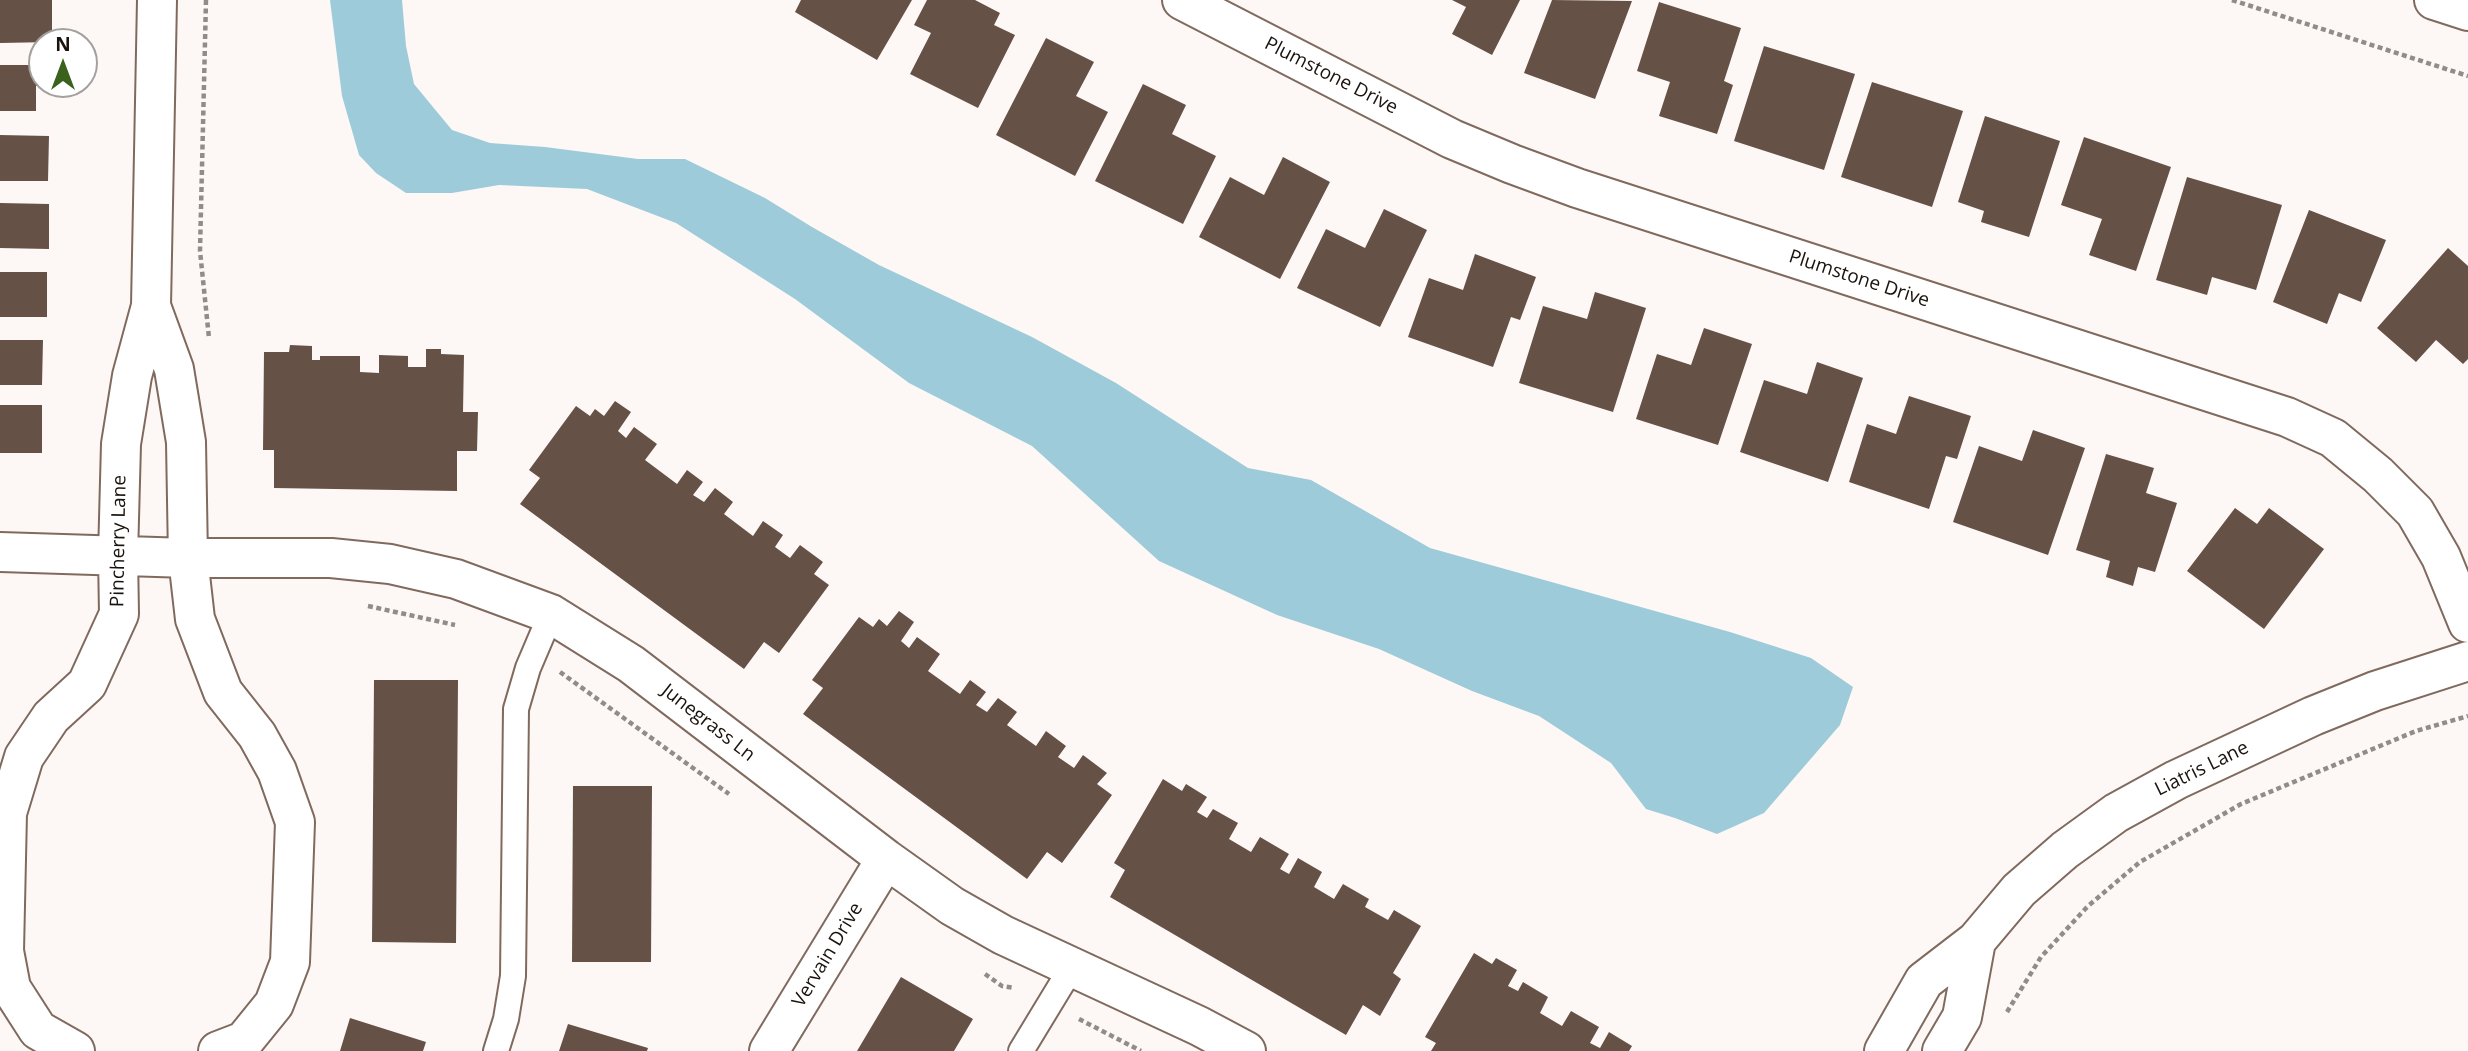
<!DOCTYPE html>
<html>
<head>
<meta charset="utf-8">
<style>
	body { margin:0 }
	#map { position:relative; width:2468px; height:1051px; overflow:hidden; background:#fdf8f5; font-family:"Open Sans",sans-serif }
	canvas { display:block }
	.north { position:absolute; left:28px; top:28px; width:70px; height:70px; box-sizing:border-box; background:#fff; border:2px solid #a3a09e; border-radius:50%; rotate:0deg; font-size:19px; font-weight:700; line-height:28px; text-align:center; color:#1a120d }
	.north::after { content:''; display:block; margin:auto; width:24px; height:32px; background:#3a621d; clip-path:polygon(50% 0,100% 100%,50% 72%,0 100%) }
</style>
</head>
<body>
<div id="map">
<canvas width="2468" height="1051"></canvas>
<div class="north">N</div>
</div>
<script>
const ctx = document.querySelector('canvas').getContext('2d');
ctx.lineJoin = 'round';
function fillPath(path, color) { ctx.fillStyle = color; ctx.fill(path, 'evenodd'); }
const shape = rows => new Path2D(rows.map(r => 'M' + r).join(''));
function trace(path, color, width, dash) { ctx.strokeStyle = color; ctx.lineWidth = width; ctx.lineCap = dash ? 'butt' : 'round'; ctx.setLineDash(dash || []); ctx.stroke(path); }
function drawText(font, color, halo, rows, align = 'center') {
  ctx.font = font + ' "Open Sans",sans-serif'; ctx.lineWidth = 7; ctx.setLineDash([]); ctx.textBaseline = 'middle'; ctx.strokeStyle = halo; ctx.fillStyle = color; for (const [text, x, y, turn = 0] of rows) {
    ctx.save(); ctx.translate(x, y); ctx.rotate((+turn || 0) * Math.PI / 180); ctx.textAlign = isNaN(turn) ? turn : align; if (halo) ctx.strokeText(text, 0, 0); ctx.fillText(text, 0, 0); ctx.restore();
  }
}
const water = shape([
	[330,0,402,0,406,46,414,84,452,130,490,143,545,147,638,159,685,159,765,198,812,227,879,265,1032,337,1116,383,1248,468,1311,480,1430,548,1730,632,1811,658,1853,687,1840,725,1764,813,1717,834,1675,818,1646,809,1611,763,1539,716,1472,691,1379,649,1277,615,1159,561,1032,446,909,383,795,299,676,223,587,189,499,185,452,193,406,193,376,173,359,155,342,96]
]);
const building = shape([
	[0,0,52,0,52,42,0,43],
	[801,0,912,0,877,60,795,12],
	[927,0,975,0,1000,13,994,25,1015,35,978,108,910,74,931,33,914,25],
	[1452,0,1520,0,1492,55,1452,34,1466,7],
	[1552,0,1632,1,1595,99,1524,73],
	[1659,2,1741,28,1724,81,1733,85,1717,134,1659,116,1670,82,1637,71],
	[1046,38,1094,62,1076,96,1108,112,1075,176,996,135],
	[1764,46,1855,74,1824,170,1734,141],
	[0,65,42,65,42,86,36,86,36,111,0,111],
	[1872,82,1963,111,1932,207,1841,177],
	[1143,84,1186,105,1172,134,1216,156,1183,224,1095,181],
	[1985,116,2060,141,2029,237,1981,222,1984,211,1958,202],
	[0,135,49,136,48,181,0,181],
	[2084,137,2171,167,2136,271,2089,255,2102,219,2061,205],
	[1283,157,1330,182,1280,279,1199,237,1230,177,1264,195],
	[2187,177,2282,205,2256,290,2212,277,2207,295,2156,280],
	[0,203,49,204,49,249,0,248],
	[1384,209,1427,230,1380,327,1297,288,1326,229,1365,248],
	[2309,210,2386,240,2361,302,2339,293,2327,324,2273,302],
	[2448,248,2468,266,2468,359,2463,364,2436,340,2416,362,2377,328],
	[1475,254,1536,277,1520,320,1511,317,1493,367,1408,337,1429,278,1463,290],
	[0,272,47,272,47,317,0,317],
	[1595,292,1646,308,1613,412,1519,383,1543,306,1587,319],
	[1704,328,1752,344,1718,445,1636,419,1657,354,1691,365],
	[0,340,43,340,42,385,0,385],
	[290,345,312,346,312,360,320,360,320,356,360,356,360,372,379,373,379,355,408,356,408,367,426,367,426,349,441,349,441,354,464,355,463,412,478,412,477,451,457,451,457,491,274,488,274,450,263,450,264,352,289,352],
	[1817,362,1863,378,1828,482,1740,452,1764,380,1807,394],
	[1909,396,1971,416,1957,459,1946,456,1929,509,1849,482,1867,424,1896,434],
	[615,401,631,412,618,431,626,438,634,427,657,444,645,460,677,484,687,470,703,482,693,495,704,502,715,488,733,502,724,514,753,536,763,521,783,535,775,547,790,558,800,545,823,562,814,574,829,585,779,653,764,642,744,669,520,504,540,478,529,470,576,406,590,416,595,409,604,416],
	[0,405,42,405,42,453,0,453],
	[2033,430,2085,448,2048,555,1953,522,1979,446,2022,461],
	[2106,454,2154,468,2146,493,2177,503,2155,572,2138,567,2133,586,2106,577,2110,561,2076,550],
	[2235,508,2257,524,2269,508,2324,549,2264,629,2187,571],
	[899,611,914,622,901,641,909,648,917,637,940,654,928,671,960,694,970,680,986,692,976,705,987,712,998,698,1017,712,1007,725,1036,746,1046,731,1066,746,1058,757,1074,768,1083,755,1107,773,1097,784,1112,795,1062,863,1047,852,1027,879,803,714,823,688,812,680,859,617,873,627,879,619,887,626],
	[374,680,458,680,456,943,372,942],
	[1163,779,1182,791,1186,784,1207,797,1197,812,1207,818,1213,809,1238,823,1229,839,1251,852,1260,837,1289,854,1280,869,1289,874,1298,858,1322,872,1314,887,1334,899,1343,884,1369,899,1365,907,1388,920,1394,910,1421,926,1393,973,1401,979,1380,1016,1363,1005,1346,1035,1110,897,1125,870,1114,863],
	[573,786,652,786,651,962,572,962],
	[1474,953,1492,964,1496,958,1517,970,1508,986,1518,991,1523,982,1548,997,1540,1013,1562,1026,1571,1011,1599,1027,1590,1043,1600,1048,1609,1032,1632,1046,1629,1051,1431,1051,1436,1043,1425,1037],
	[901,977,973,1019,954,1051,857,1051],
	[350,1018,426,1042,423,1051,340,1051],
	[568,1024,648,1048,647,1051,559,1051]
]);
const path = shape([
	[206,0,200,251,209,338],
	[2232,0,2468,76],
	[368,606,455,625],
	[560,672,729,794],
	[985,974,1002,986,1015,988],
	[2007,1012,2041,957,2088,906,2140,862,2241,804,2416,731,2468,716],
	[1079,1019,1141,1051]
]);
const service = shape([
	[496,1051,506,1019,513,976,516,709,528,668,551,614],
	[1021,1051,1072,967]
]);
const minor = shape([
	[1182,0,1452,139,1512,164,1577,188,2287,417,2333,438,2378,475,2415,512,2441,557,2468,623],
	[151,306,174,369,186,442,188,558,195,619,223,692,257,735,277,771,295,822,290,962,274,1004,244,1041,218,1051],
	[0,552,188,558,331,558,390,564,456,579,551,614,631,664,886,859,952,906,1003,935,1199,1026,1246,1051],
	[75,1051,38,1030,11,988,4,951,7,813,24,757,51,717,87,684,119,614,118,556,121,444,132,376,151,306,157,0],
	[769,1051,886,859],
	[1884,1051,1924,981,1976,941,2019,890,2065,850,2116,813,2176,780,2313,716,2375,691,2468,661],
	[1942,1051,1962,1017,1976,941]
]);
const tertiary = shape([
	[2434,0,2468,11]
]);
const streetNames = [
	["Plumstone Drive",1331,76,27],
	["Plumstone Drive",1859,279,18],
	["Pincherry Lane",119,541,-89],
	["Junegrass Ln",708,723,38],
	["Liatris Lane",2202,769,-26],
	["Vervain Drive",828,955,-59]
];
fillPath(water, '#9dcbd9');
fillPath(building, '#665146');
trace(service, '#806a5e', 28);
trace(minor, '#806a5e', 42);
trace(tertiary, '#806a5e', 42);
trace(path, '#928c88', 4.5, [5, 3.5]);
trace(service, '#fff', 24);
trace(minor, '#fff', 38);
trace(tertiary, '#fff', 38);
drawText('19px', '#1a120d', '#fff', streetNames);
</script>
</body>
</html>
